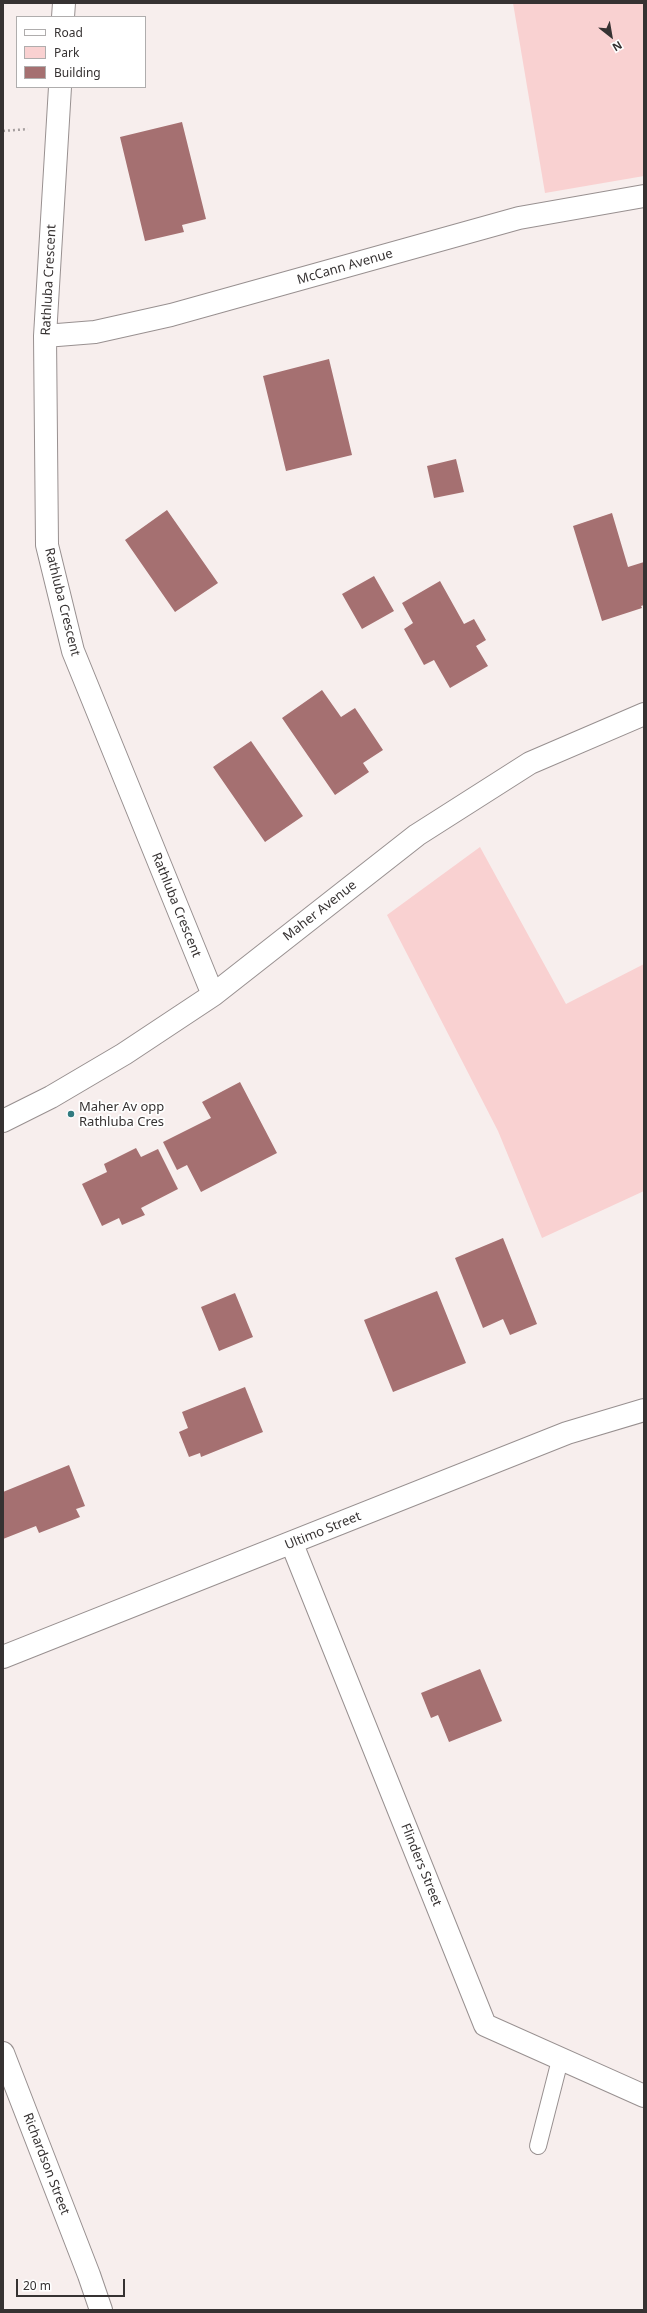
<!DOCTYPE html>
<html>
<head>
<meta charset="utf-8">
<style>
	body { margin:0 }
	#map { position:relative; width:647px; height:2313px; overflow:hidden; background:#f7eeed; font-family:"Noto Sans",sans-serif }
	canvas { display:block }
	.frame { position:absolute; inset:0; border:4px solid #363232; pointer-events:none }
	.legend { position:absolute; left:16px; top:16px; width:130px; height:72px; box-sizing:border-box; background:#fff; border:1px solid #afadad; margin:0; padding:5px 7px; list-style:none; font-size:12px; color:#363232 }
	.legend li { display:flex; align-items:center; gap:8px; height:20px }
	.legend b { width:20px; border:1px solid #afadad }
	.north { position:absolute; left:591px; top:16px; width:40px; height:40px; -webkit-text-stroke:3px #fff; paint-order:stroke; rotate:149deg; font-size:11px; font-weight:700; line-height:16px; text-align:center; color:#363232 }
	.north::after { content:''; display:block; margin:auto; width:14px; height:18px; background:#363232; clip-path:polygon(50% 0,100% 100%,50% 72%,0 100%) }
	.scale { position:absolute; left:16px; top:2279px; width:109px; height:18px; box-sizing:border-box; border:2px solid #363232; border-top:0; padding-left:5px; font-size:12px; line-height:14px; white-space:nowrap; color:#363232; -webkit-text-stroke:3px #fff; paint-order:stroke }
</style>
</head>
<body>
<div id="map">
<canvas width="647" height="2313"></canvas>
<div class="frame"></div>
<ul class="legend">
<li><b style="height:5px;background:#fff"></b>Road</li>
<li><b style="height:11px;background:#f9d1d1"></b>Park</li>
<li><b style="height:11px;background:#a57071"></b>Building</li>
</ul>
<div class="north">N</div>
<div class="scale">20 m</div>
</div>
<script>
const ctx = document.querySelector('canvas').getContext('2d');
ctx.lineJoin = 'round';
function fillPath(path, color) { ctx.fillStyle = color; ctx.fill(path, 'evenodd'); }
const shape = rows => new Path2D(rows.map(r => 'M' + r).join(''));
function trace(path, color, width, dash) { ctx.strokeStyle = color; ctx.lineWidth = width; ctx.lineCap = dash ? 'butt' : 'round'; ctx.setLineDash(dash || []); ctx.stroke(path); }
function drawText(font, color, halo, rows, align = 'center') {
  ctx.font = font + ' "Noto Sans",sans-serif'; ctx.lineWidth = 3.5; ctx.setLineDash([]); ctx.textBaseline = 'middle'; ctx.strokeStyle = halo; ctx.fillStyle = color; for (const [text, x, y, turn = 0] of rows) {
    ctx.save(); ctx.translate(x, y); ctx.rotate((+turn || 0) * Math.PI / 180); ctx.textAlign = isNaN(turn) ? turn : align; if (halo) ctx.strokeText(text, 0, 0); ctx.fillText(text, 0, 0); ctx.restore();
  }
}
const green = shape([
	[513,3,644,3,644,176,545,193],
	[480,847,566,1004,644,964,644,1191,542,1238,498,1131,387,915]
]);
const building = shape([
	[182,122,206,219,182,225,184,232,145,241,120,137],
	[329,359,352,455,286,471,263,376],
	[456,459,464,492,434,498,427,466],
	[167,510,218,583,175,612,125,540],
	[612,513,628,567,644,562,644,605,641,606,642,608,602,621,573,526],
	[374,576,394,611,362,629,342,594],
	[440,581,464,624,474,619,486,640,476,646,488,666,450,688,434,660,424,665,404,629,413,623,402,603],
	[322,690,341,717,355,708,383,750,363,763,369,772,335,795,282,718],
	[251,741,303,816,265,842,213,767],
	[240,1082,277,1153,201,1192,187,1165,177,1170,163,1142,211,1118,202,1102],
	[136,1148,141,1157,158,1149,178,1189,141,1208,145,1215,122,1225,119,1218,102,1226,82,1184,107,1172,104,1164],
	[503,1238,537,1324,510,1335,503,1319,483,1328,455,1258],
	[437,1291,466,1363,393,1392,364,1320],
	[235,1293,253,1337,219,1351,201,1307],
	[245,1387,263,1432,201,1457,200,1453,189,1457,179,1432,188,1428,182,1412],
	[69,1465,85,1506,76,1509,80,1517,39,1533,36,1526,3,1539,3,1492],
	[480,1669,502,1721,449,1742,438,1715,431,1718,421,1693]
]);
const path = shape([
	[3,131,28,129]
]);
const service = shape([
	[538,2146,560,2060]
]);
const minor = shape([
	[63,17,64,3],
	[60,87,45,336,47,545,73,651,213,995],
	[45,336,95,332,171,315,519,218,644,196],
	[3,1121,51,1097,124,1054,213,995,417,835,530,763,644,714],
	[292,1544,485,2025,644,2096],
	[3,1657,567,1433,644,1410]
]);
const secondary = shape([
	[3,2053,89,2275,101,2310]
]);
const markers = [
	[71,1114,4,"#327b80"]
];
const streetNames = [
	["McCann Avenue",345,267,-16],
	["Rathluba Crescent",49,280,-87],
	["Rathluba Crescent",62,602,76],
	["Rathluba Crescent",176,905,68],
	["Maher Avenue",320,911,-38],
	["Ultimo Street",323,1531,-22],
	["Flinders Street",421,1865,68],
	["Richardson Street",46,2164,69]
];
const poiNames = [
	["Maher Av opp",79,1107],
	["Rathluba Cres",79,1122]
];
fillPath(green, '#f9d1d1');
fillPath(building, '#a57071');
trace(service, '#989090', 18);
trace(minor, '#989090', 24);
trace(secondary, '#989090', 24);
trace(path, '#a69f9f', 2.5, [2, 3]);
trace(service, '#fff', 16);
trace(minor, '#fff', 22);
trace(secondary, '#fff', 22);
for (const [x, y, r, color] of markers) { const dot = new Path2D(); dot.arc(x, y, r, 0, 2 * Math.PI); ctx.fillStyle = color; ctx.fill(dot); trace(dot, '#fff', 1.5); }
drawText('13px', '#363232', '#fff', streetNames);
drawText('13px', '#363232', '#fff', poiNames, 'left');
</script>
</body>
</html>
